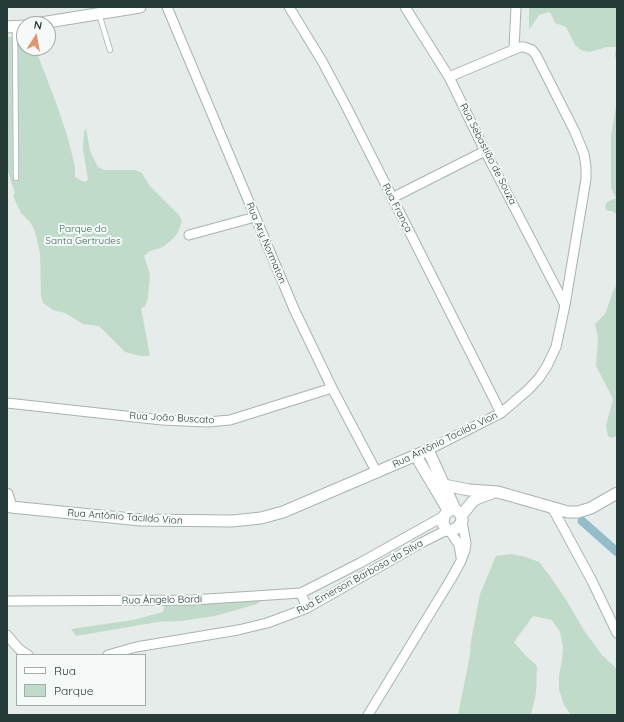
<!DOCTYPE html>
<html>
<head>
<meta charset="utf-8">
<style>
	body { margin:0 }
	#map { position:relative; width:624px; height:722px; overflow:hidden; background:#e5ecea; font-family:Quicksand,sans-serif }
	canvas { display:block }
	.frame { position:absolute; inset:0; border:8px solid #263c38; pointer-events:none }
	.legend { position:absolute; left:16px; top:654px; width:130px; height:52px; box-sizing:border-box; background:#f5f9f8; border:1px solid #a2adab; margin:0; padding:5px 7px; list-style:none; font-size:12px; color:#263c38 }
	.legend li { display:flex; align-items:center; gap:8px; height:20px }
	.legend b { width:20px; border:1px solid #a2adab }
	.north { position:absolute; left:16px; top:16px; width:40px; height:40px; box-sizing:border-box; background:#f5f9f8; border:1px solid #a2adab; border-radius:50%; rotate:11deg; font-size:11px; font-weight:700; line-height:16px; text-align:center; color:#263c38 }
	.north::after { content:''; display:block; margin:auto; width:14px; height:18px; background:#e1956e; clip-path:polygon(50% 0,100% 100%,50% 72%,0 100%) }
</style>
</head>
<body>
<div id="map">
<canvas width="624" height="722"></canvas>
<div class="frame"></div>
<ul class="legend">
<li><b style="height:5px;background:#fff"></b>Rua</li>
<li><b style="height:11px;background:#c1dbca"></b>Parque</li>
</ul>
<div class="north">N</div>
</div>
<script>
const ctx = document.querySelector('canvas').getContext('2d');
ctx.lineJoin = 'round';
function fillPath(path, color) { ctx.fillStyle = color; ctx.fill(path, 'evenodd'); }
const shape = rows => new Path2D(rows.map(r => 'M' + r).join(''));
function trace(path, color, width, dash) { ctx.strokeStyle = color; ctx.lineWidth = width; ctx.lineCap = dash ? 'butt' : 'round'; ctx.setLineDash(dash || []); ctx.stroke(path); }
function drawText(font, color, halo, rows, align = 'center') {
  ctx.font = font + ' Quicksand,sans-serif'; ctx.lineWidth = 4; ctx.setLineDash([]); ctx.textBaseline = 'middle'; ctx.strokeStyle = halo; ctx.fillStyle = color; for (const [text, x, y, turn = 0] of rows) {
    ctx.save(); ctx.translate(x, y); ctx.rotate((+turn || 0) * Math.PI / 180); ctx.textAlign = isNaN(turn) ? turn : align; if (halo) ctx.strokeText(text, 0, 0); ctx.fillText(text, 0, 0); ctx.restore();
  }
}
const green = shape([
	[529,7,617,7,617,61,615,56,616,47,607,47,590,52,581,50,575,45,566,27,555,23,551,14,549,12,539,15,529,30],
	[24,36,24,48,35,48,55,100,67,135,75,166,75,177,82,181,86,182,88,179,83,149,84,132,86,128,90,151,98,167,105,170,135,170,142,173,149,185,179,215,182,221,178,232,174,238,163,247,150,251,144,256,150,274,148,298,145,306,141,308,150,356,141,356,125,352,99,326,83,324,65,313,53,310,43,303,41,296,40,254,35,231,30,222,21,213,13,196,15,193,7,169,7,37],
	[617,101,617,215,614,212,606,210,605,206,607,202,616,198,611,188,611,135],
	[617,285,617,436,612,438,608,436,606,426,613,399,596,366,598,338,595,324,605,314,614,289],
	[511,554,526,557,539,562,550,576,567,601,583,629,602,655,617,669,617,715,571,715,564,705,559,690,559,676,562,660,563,647,560,632,552,620,533,616,514,642,525,655,537,666,536,693,531,715,458,715,470,655,471,641,480,594,496,556],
	[264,597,257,604,215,616,181,621,158,622,76,636,71,629,133,620,163,612,165,602]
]);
const canal = shape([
	[582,521,617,552]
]);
const service = shape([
	[99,14,110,50],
	[15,27,16,178]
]);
const minor = shape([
	[167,7,294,309,332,388,377,473],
	[289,7,322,61,346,106,501,413],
	[405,7,449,77,485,151,565,305],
	[514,49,516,7],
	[392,198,485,151],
	[189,235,255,217],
	[7,403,162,420,208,422,230,420,332,388],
	[428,450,501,413,529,389,539,378,547,366,556,347,565,305,586,179,586,167,584,154,575,132,536,55,532,50,524,47,520,47,449,77],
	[553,509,592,581,617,633],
	[450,531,459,545,461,557],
	[301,593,360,563,444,516],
	[7,601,192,600,301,593,307,608],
	[7,635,19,649,28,655],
	[108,655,136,647,238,630,267,623,286,616,307,608,421,543,447,530],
	[368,715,451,579,461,561,465,550,466,543,462,522]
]);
const tertiary = shape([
	[35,24,140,7],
	[7,27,24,26],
	[416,456,448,510],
	[444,485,469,490,498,492,568,512,578,512,591,508,617,493],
	[7,494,11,507,141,520,232,521,261,518,283,512,428,450,455,509,460,513,462,519,462,522,457,528,450,531,447,530,443,524,444,516,448,511,455,509],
	[461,516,473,501,478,498,492,493]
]);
const streetNames = [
	["Rua Sebastião de Souza",488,154,63],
	["Rua França",397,208,63],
	["Rua Ary Normaton",266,243,67],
	["Rua João Buscato",172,418,3],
	["Rua Antônio Tacildo Vion",445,440,-26],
	["Rua Antônio Tacildo Vion",125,517,4],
	["Rua Emerson Barbosa da Silva",360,577,-29],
	["Rua Ângelo Bardi",162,600,-1]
];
const parkNames = [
	["Parque do",83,229],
	["Santa Gertrudes",83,241]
];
fillPath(green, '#c1dbca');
trace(canal, '#94bdca', 9);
trace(service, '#a8b4b1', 6);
trace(minor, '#a8b4b1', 11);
trace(tertiary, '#a8b4b1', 13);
trace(service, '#fff', 4.5);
trace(minor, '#fff', 9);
trace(tertiary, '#fff', 11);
drawText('10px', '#263c38', '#f5f9f8', streetNames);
drawText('10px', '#356e50', '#f5f9f8', parkNames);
</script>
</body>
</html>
